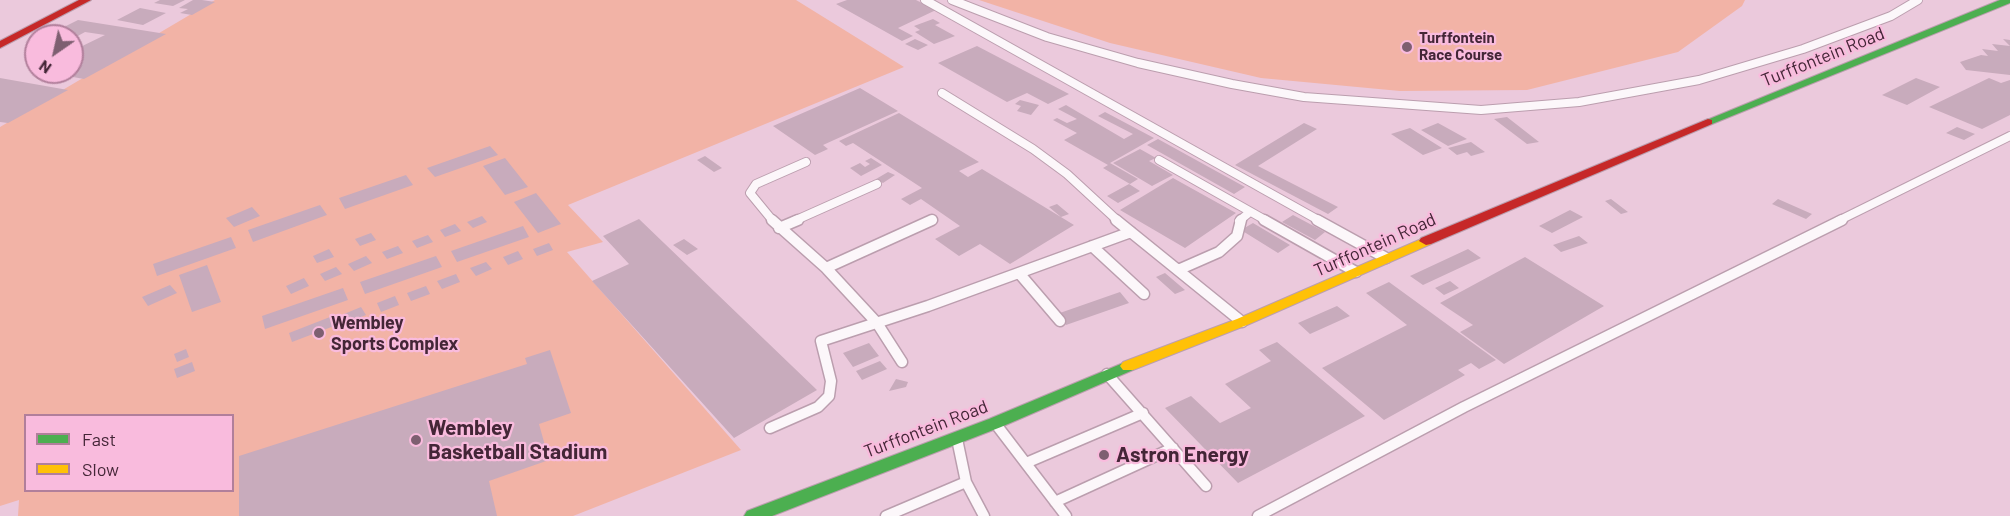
<!DOCTYPE html>
<html>
<head>
<meta charset="utf-8">
<style>
	body { margin:0 }
	#map { position:relative; width:2010px; height:516px; overflow:hidden; background:#ebc9dc; font-family:Barlow,sans-serif }
	canvas { display:block }
	.legend { position:absolute; left:24px; top:414px; width:210px; height:78px; box-sizing:border-box; background:#f9bbdd; border:2px solid #b17f9b; margin:0; padding:8px 10px; list-style:none; font-size:18px; color:#442637 }
	.legend li { display:flex; align-items:center; gap:12px; height:30px }
	.legend b { width:30px; border:2px solid #b17f9b }
	.north { position:absolute; left:24px; top:24px; width:60px; height:60px; box-sizing:border-box; background:#f9bbdd; border:2px solid #b17f9b; border-radius:50%; rotate:214deg; font-size:16px; font-weight:700; line-height:24px; text-align:center; color:#442637 }
	.north::after { content:''; display:block; margin:auto; width:21px; height:27px; background:#7e5f71; clip-path:polygon(50% 0,100% 100%,50% 72%,0 100%) }
</style>
</head>
<body>
<div id="map">
<canvas width="2010" height="516"></canvas>
<ul class="legend">
<li><b style="height:8px;background:#4caf50"></b>Fast</li>
<li><b style="height:8px;background:#ffc107"></b>Slow</li>
</ul>
<div class="north">N</div>
</div>
<script>
const ctx = document.querySelector('canvas').getContext('2d');
ctx.lineJoin = 'round';
function fillPath(path, color) { ctx.fillStyle = color; ctx.fill(path, 'evenodd'); }
const shape = rows => new Path2D(rows.map(r => 'M' + r).join(''));
function trace(path, color, width, dash) { ctx.strokeStyle = color; ctx.lineWidth = width; ctx.lineCap = dash ? 'butt' : 'round'; ctx.setLineDash(dash || []); ctx.stroke(path); }
function drawText(font, color, halo, rows, align = 'center') {
  ctx.font = font + ' Barlow,sans-serif'; ctx.lineWidth = 4.5; ctx.setLineDash([]); ctx.textBaseline = 'middle'; ctx.strokeStyle = halo; ctx.fillStyle = color; for (const [text, x, y, turn = 0] of rows) {
    ctx.save(); ctx.translate(x, y); ctx.rotate((+turn || 0) * Math.PI / 180); ctx.textAlign = isNaN(turn) ? turn : align; if (halo) ctx.strokeText(text, 0, 0); ctx.fillText(text, 0, 0); ctx.restore();
  }
}
const green = shape([
	[215,0,796,0,904,67,568,205,603,242,567,252,741,450,573,516,18,516,19,500,0,506,0,127],
	[26,416,232,416,232,490,26,490],
	[979,0,1745,0,1742,6,1678,52,1527,90,1400,91,1261,78,1110,43]
]);
const building = shape([
	[160,0,185,0,173,6,154,3],
	[193,0,202,0,215,2,192,15,180,13,188,9,179,8],
	[847,0,916,0,936,10,898,28,913,36,902,41,836,4],
	[140,8,166,13,143,25,117,20],
	[933,19,940,23,935,25,955,36,934,44,915,32,920,30,914,26],
	[78,20,166,34,84,79,51,73,72,72,72,51,105,35,85,32,74,38,50,34],
	[915,39,928,45,918,50,905,44],
	[2003,39,2010,40,2010,75,1966,70,1960,62,1981,55,1988,56,1982,49,1998,51,1992,44,2010,46],
	[977,46,1069,94,1048,104,1027,93,1007,102,938,63],
	[0,78,68,90,8,123,0,122],
	[1916,78,1940,87,1907,105,1882,95],
	[1989,78,2001,83,2010,80,2010,115,1982,129,1929,107],
	[860,88,898,111,823,145,828,149,815,155,773,126],
	[1020,100,1039,105,1031,115,1017,111,1021,106,1015,104],
	[1066,105,1124,139,1133,134,1098,116,1105,112,1154,138,1110,163,1138,179,1130,184,1103,168,1108,165,1064,140,1077,133,1053,120,1057,118,1067,123,1077,119,1058,109],
	[899,113,979,162,959,171,968,177,982,169,1074,225,1010,264,980,244,959,256,935,239,960,226,921,199,910,205,901,199,922,188,853,143,846,146,839,141],
	[1507,117,1539,142,1527,144,1494,119],
	[1304,123,1317,129,1258,166,1338,207,1328,214,1235,165],
	[1438,123,1467,139,1448,146,1421,130],
	[1957,127,1975,134,1964,140,1946,133],
	[1410,128,1442,148,1423,155,1391,134],
	[1158,139,1245,187,1234,194,1147,145],
	[1471,142,1485,152,1471,156,1467,152,1457,155,1448,148],
	[490,146,498,155,435,177,427,168],
	[1140,149,1156,158,1149,161,1173,175,1152,186,1113,163],
	[705,156,722,168,714,172,697,160],
	[505,158,528,187,505,195,483,166],
	[871,158,882,165,861,176,850,168,860,163,865,167,870,164,865,161],
	[888,172,895,175,883,183,876,179],
	[406,175,413,185,345,209,339,198],
	[1173,178,1236,213,1185,248,1120,210],
	[1129,184,1140,191,1118,203,1107,196],
	[536,193,561,224,538,233,514,202],
	[1611,199,1628,212,1621,214,1605,201],
	[1778,199,1812,214,1806,219,1772,204],
	[1057,204,1069,214,1061,217,1049,207],
	[320,205,327,215,253,242,248,230],
	[252,207,260,216,234,227,226,218],
	[1570,210,1583,217,1552,233,1539,226],
	[1293,215,1325,232,1315,240,1282,222],
	[482,216,487,222,473,228,467,222],
	[639,219,817,390,734,438,592,281,629,264,603,236],
	[1253,223,1290,245,1278,253,1241,230],
	[455,224,461,231,445,237,440,230],
	[523,226,529,237,457,262,451,251],
	[371,233,376,240,360,246,355,239],
	[428,235,433,242,417,248,412,241],
	[1579,236,1588,243,1561,252,1553,245],
	[231,237,236,248,157,276,153,264],
	[684,239,698,249,687,255,673,245],
	[549,243,553,250,537,256,533,249],
	[398,246,403,253,387,259,382,252],
	[329,249,334,257,317,263,313,256],
	[1468,249,1481,258,1423,285,1410,276],
	[518,251,523,259,508,265,503,257],
	[366,256,372,263,354,271,348,264],
	[436,256,442,267,365,294,360,282],
	[1525,257,1604,306,1504,364,1460,332,1473,325,1440,303],
	[486,262,492,269,476,276,470,268],
	[207,265,221,302,192,312,179,275],
	[336,267,342,274,325,281,320,274],
	[1165,273,1185,290,1175,294,1156,277],
	[456,274,460,282,442,289,437,281],
	[304,278,309,286,291,294,286,286],
	[1450,281,1459,288,1444,295,1435,288],
	[1389,282,1496,360,1479,369,1471,363,1458,370,1465,375,1384,420,1322,368,1407,325,1366,293],
	[170,285,177,293,148,306,142,297],
	[426,286,430,294,411,301,407,293],
	[343,288,348,300,265,329,262,316],
	[1120,292,1129,303,1066,325,1057,314],
	[395,296,399,305,381,312,377,303],
	[1337,306,1350,316,1310,334,1298,323],
	[361,307,366,315,349,322,344,314],
	[330,317,334,326,292,342,289,333],
	[1277,342,1365,416,1238,483,1165,408,1191,396,1220,423,1251,408,1225,384,1271,361,1259,350],
	[869,343,879,356,853,367,843,353],
	[186,349,189,357,177,362,174,354],
	[550,350,571,413,539,424,549,460,489,481,497,516,239,516,239,456,527,364,525,358],
	[880,361,887,369,862,380,856,371],
	[192,362,195,371,177,378,174,369],
	[896,379,908,382,906,387,889,391]
]);
const laneFar1 = shape([
	[925,0,1320,221],
	[952,0,1047,37,1138,63,1232,84,1304,97,1481,110,1579,102,1699,80,1803,49,1891,16,1918,0],
	[942,93,1033,149,1067,174,1118,221],
	[1159,160,1267,221],
	[773,221,750,193,756,184,806,162],
	[794,221,877,184],
	[930,221,932,220],
	[1239,221,1250,212],
	[1838,221,2010,136]
]);
const lane = shape([
	[772,220,826,268,877,323,902,362],
	[1116,220,1242,322],
	[1264,220,1356,272],
	[1317,220,1386,258],
	[779,228,798,220],
	[1092,246,1144,294],
	[826,268,932,220],
	[1178,270,1219,252,1237,236,1241,220],
	[1019,273,1060,321],
	[1107,374,1206,486],
	[995,423,1066,516],
	[770,428,818,407,829,396,831,381,821,341,928,306,1131,232],
	[957,439,966,482,984,516],
	[1026,463,1143,413],
	[1055,502,1173,448],
	[886,516,966,482],
	[1258,516,1464,407,1842,220]
]);
const fast = shape([
	[2000,0,2010,0,2010,3,1712,124,1704,124,1702,122,2000,0],
	[1128,361,1133,362,1136,366,1133,370,1001,427,772,516,744,516,747,511,989,419,1128,361]
]);
const slow = shape([
	[1426,237,1431,238,1433,241,1431,244,1247,325,1133,370,1123,370,1120,366,1123,362,1237,319,1426,237]
]);
const jam = shape([
	[79,0,91,0,0,48,0,41,79,0],
	[1708,119,1712,120,1712,124,1431,244,1426,245,1419,241,1421,238,1708,119]
]);
const markers = [
	[1407,47,6,"#7e5f71"],
	[319,333,6,"#7e5f71"],
	[416,440,6,"#7e5f71"],
	[1104,455,6,"#7e5f71"]
];
const farPoinames = [
	["Turffontein",1419,38],
	["Race Course",1419,55]
];
const streetNames = [
	["Turffontein Road",1823,57,-22],
	["Turffontein Road",1375,245,-24],
	["Turffontein Road",926,429,-21]
];
const poiNames = [
	["Wembley",331,323],
	["Sports Complex",331,344]
];
const nearPoinames = [
	["Wembley",428,428],
	["Basketball Stadium",428,452],
	["Astron Energy",1116,455]
];
fillPath(green, '#f2b3a6');
fillPath(building, '#c8abbc');
trace(laneFar1, '#bb9eae', 10);
trace(lane, '#bb9eae', 13);
trace(fast, '#bb9eae', 2);
trace(slow, '#bb9eae', 2);
trace(jam, '#bb9eae', 2);
trace(laneFar1, '#fcf7fa', 8);
trace(lane, '#fcf7fa', 10);
fillPath(fast, '#4caf50');
fillPath(slow, '#ffc107');
fillPath(jam, '#c62828');
for (const [x, y, r, color] of markers) { const dot = new Path2D(); dot.arc(x, y, r, 0, 2 * Math.PI); ctx.fillStyle = color; ctx.fill(dot); trace(dot, '#f9bbdd', 2); }
drawText('bold 15px', '#442637', '#f9bbdd', farPoinames, 'left');
drawText('18px', '#442637', '#f9bbdd', streetNames);
drawText('bold 18px', '#442637', '#f9bbdd', poiNames, 'left');
drawText('bold 21px', '#442637', '#f9bbdd', nearPoinames, 'left');
</script>
</body>
</html>
